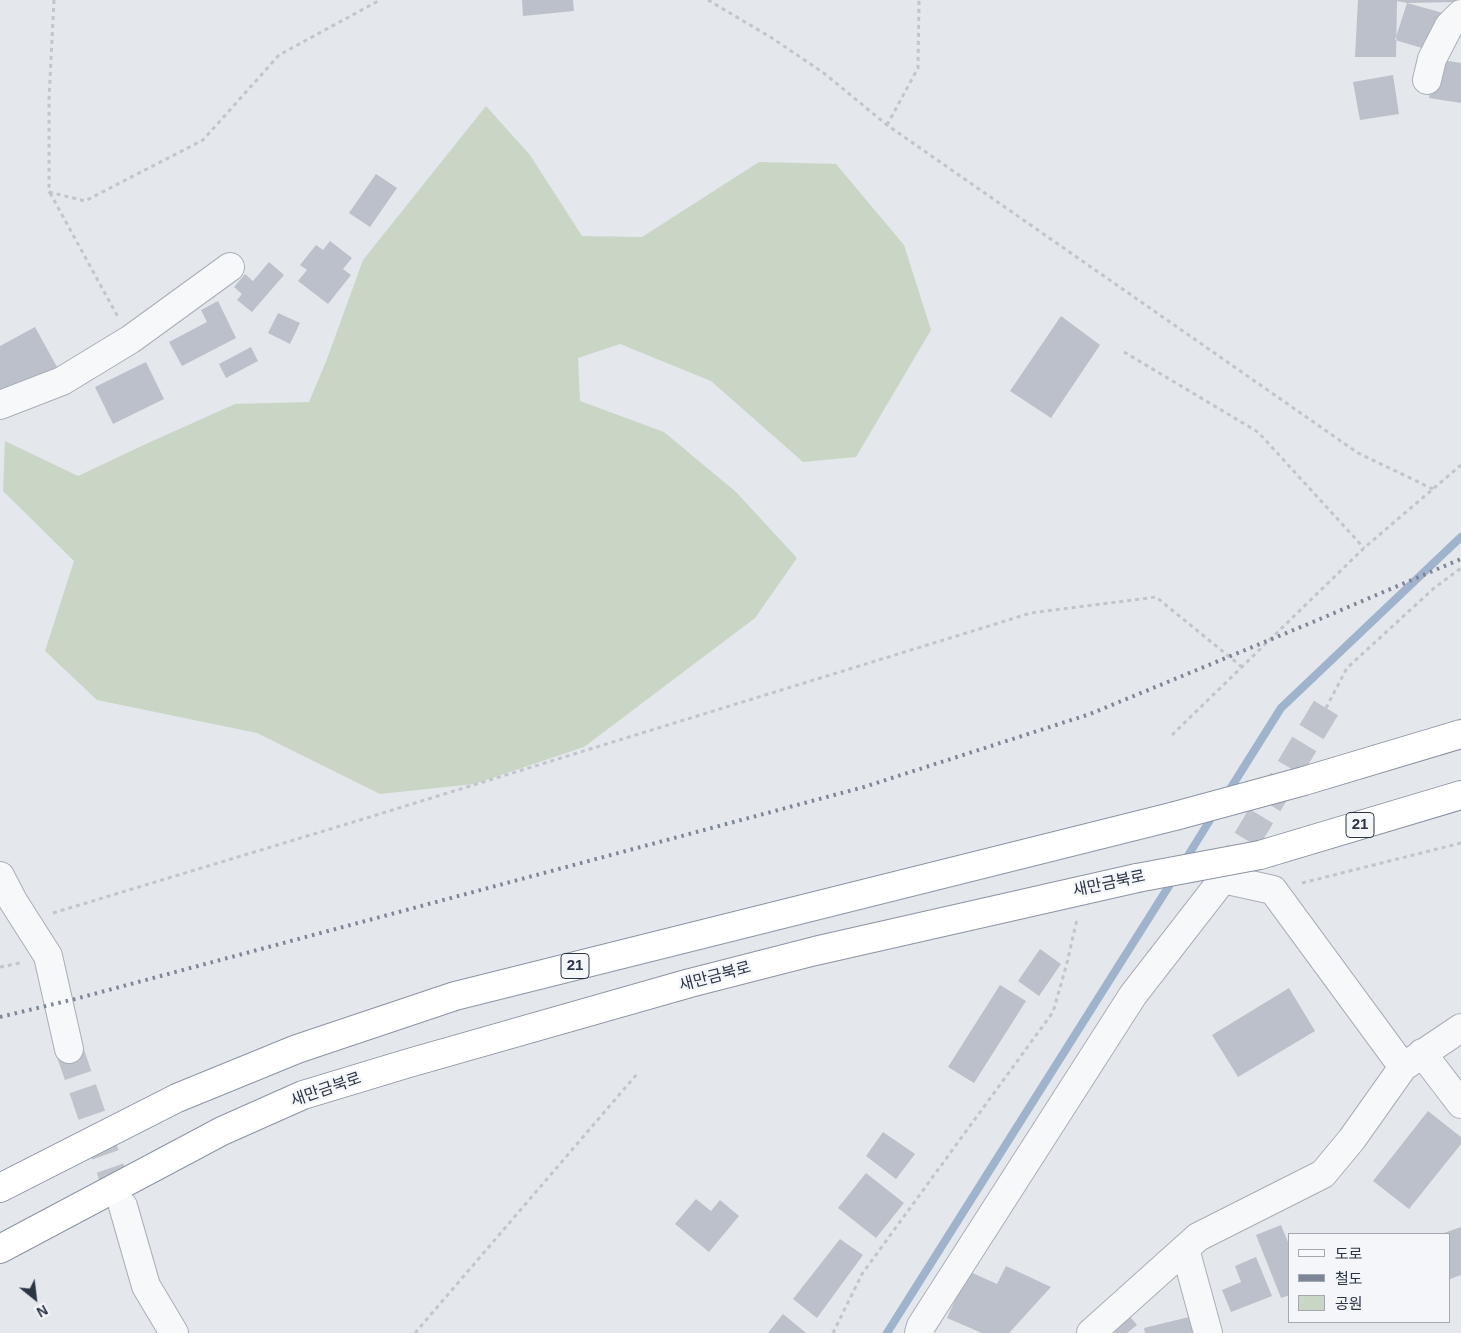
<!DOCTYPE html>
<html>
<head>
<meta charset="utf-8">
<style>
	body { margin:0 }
	#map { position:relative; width:1461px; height:1333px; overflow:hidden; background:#e4e7ec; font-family:Arial,"Noto Sans KR",sans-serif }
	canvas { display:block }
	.legend { position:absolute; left:1288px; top:1233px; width:162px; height:90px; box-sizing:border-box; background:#f4f6f9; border:1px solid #a4a8b1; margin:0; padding:6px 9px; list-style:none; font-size:15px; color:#2b3445 }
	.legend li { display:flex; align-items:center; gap:10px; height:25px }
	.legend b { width:25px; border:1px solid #a4a8b1 }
	.north { position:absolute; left:10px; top:1273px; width:50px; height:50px; -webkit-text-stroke:4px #f4f6f9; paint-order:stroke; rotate:151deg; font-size:14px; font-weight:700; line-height:20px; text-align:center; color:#2b3445 }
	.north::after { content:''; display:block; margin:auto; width:18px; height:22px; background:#2b3445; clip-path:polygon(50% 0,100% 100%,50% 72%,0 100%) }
</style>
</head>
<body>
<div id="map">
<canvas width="1461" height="1333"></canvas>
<ul class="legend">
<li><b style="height:6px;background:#f7f8fa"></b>도로</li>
<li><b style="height:6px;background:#7d8696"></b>철도</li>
<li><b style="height:14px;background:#c9d6c5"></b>공원</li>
</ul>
<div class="north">N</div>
</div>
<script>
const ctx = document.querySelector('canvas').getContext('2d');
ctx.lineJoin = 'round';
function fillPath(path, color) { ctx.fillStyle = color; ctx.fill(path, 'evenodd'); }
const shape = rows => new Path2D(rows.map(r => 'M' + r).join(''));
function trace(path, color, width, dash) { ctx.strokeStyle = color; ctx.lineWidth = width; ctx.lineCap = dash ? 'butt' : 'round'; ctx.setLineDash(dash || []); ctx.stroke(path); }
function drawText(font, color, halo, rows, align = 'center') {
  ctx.font = font + ' Arial,"Noto Sans KR",sans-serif'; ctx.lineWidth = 5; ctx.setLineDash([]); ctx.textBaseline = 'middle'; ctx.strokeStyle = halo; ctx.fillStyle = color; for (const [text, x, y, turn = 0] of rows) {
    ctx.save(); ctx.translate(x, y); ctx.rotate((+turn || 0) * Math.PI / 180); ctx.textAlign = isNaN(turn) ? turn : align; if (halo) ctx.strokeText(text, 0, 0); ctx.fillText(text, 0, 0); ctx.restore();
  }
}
const green = shape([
	[486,106,530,155,582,236,642,237,759,162,836,164,904,245,931,330,856,457,803,462,711,381,620,344,578,358,580,401,664,432,736,492,797,558,755,618,584,747,474,784,380,794,257,733,97,700,45,651,74,561,3,491,5,441,78,476,148,443,235,404,309,402,327,359,363,260]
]);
const stream = shape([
	[1227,794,1281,708,1461,537],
	[1184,862,1215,812],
	[887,1333,1174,878]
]);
const building = shape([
	[522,0,573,0,574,11,523,16],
	[1358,0,1455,0,1456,2,1407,3,1397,1,1396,57,1355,57],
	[1407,3,1443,13,1432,51,1395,40],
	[1436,59,1461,63,1461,103,1429,98],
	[1393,75,1399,114,1360,120,1353,82],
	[376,174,397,188,370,227,349,213],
	[330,241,352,258,343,269,351,275,328,304,298,281,307,270,300,265,316,245,323,250],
	[269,262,284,275,252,312,237,300,242,294,234,287,245,274,253,281],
	[218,301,236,338,182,366,169,342,207,322,201,310],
	[278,313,300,323,290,344,268,333],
	[1061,316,1100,345,1051,418,1010,391],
	[35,327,57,367,0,397,0,346],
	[251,347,258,361,226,378,219,364],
	[146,362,164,399,113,424,95,387],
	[1040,949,1061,964,1039,996,1018,981],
	[1000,985,1026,1001,974,1083,948,1067],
	[1289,988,1315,1031,1238,1077,1212,1035],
	[1428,1111,1461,1137,1461,1144,1409,1209,1373,1181],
	[883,1132,915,1154,896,1179,866,1156],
	[866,1173,904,1203,876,1238,838,1208],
	[696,1199,711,1211,720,1200,739,1216,709,1252,675,1224],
	[1281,1225,1290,1247,1290,1295,1281,1298,1256,1235],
	[1461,1227,1461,1275,1450,1279,1450,1234,1441,1234],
	[840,1239,863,1255,817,1318,793,1299],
	[1256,1257,1272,1296,1231,1312,1222,1290,1241,1282,1235,1266],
	[1006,1266,1051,1287,1009,1333,982,1333,947,1318,968,1271,997,1284],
	[1127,1313,1137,1325,1127,1333,1115,1333,1110,1327],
	[783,1314,806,1333,768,1333],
	[1193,1316,1197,1333,1145,1333,1144,1328]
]);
const minorTunnel = shape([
	[1225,876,1326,708],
	[69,1049,123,1206]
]);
const path = shape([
	[54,0,49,99,49,192,85,201,203,140,279,55,380,0],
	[708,0,772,38,825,74,887,125,1358,453,1433,489],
	[887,125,918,68,919,0],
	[50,193,118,317],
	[1124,352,1258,432,1364,548],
	[1326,708,1347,668,1433,589,1461,568],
	[1172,735,1364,548,1461,465],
	[1302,883,1461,843],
	[53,913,360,820,1031,613,1156,597,1242,667],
	[0,967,20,963],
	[415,1333,637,1074],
	[833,1333,862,1274,1053,1012,1067,963,1077,919]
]);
const minor = shape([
	[1427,80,1432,59,1449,26,1461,14],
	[0,405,62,381,131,339,230,267],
	[0,876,13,901,48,956,69,1049],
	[1422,1053,1461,1104],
	[123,1206,146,1286,174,1333],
	[1185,1249,1208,1333],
	[919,1333,921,1326,1133,995,1223,879,1273,890,1403,1067],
	[1091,1333,1198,1237,1323,1174,1352,1139,1403,1067,1461,1028]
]);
const highway = shape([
	[1304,781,1461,734],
	[1260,855,1461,795],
	[0,1188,177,1098,297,1049,455,996,1175,816],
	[0,1249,222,1131,303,1095,409,1063,690,983,815,951,1137,878]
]);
const rail = shape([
	[0,1017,75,999,864,787,1090,714,1313,622,1461,559]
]);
const highwayBridge = shape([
	[1175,816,1304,781],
	[1137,878,1260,855]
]);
const shields = [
	[1360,825,28],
	[575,966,28]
];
const shieldNames = [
	["21",1360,825],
	["21",575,966]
];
const streetNames = [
	["새만금북로",1109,884,-12],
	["새만금북로",715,977,-15],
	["새만금북로",326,1090,-19]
];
fillPath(green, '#c9d6c5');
trace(stream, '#9fb4cc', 8);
fillPath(building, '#bbc0ca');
trace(minorTunnel, '#bfc3cb', 28, [28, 14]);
trace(minor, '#a9aeb7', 30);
trace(highway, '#8b94a3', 30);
trace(path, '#c2c5cb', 3, [4, 4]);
trace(minor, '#f7f8fa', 28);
trace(highway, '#fff', 28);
trace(rail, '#7d8696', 4, [2.5, 5]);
trace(highwayBridge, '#8b94a3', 30, []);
trace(highwayBridge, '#fff', 28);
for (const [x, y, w] of shields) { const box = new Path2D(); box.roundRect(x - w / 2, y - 12.5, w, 25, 4); ctx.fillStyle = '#f4f6f9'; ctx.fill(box); trace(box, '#2b3445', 1); }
drawText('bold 15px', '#2b3445', null, shieldNames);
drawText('16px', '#2b3445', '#f4f6f9', streetNames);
</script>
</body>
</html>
